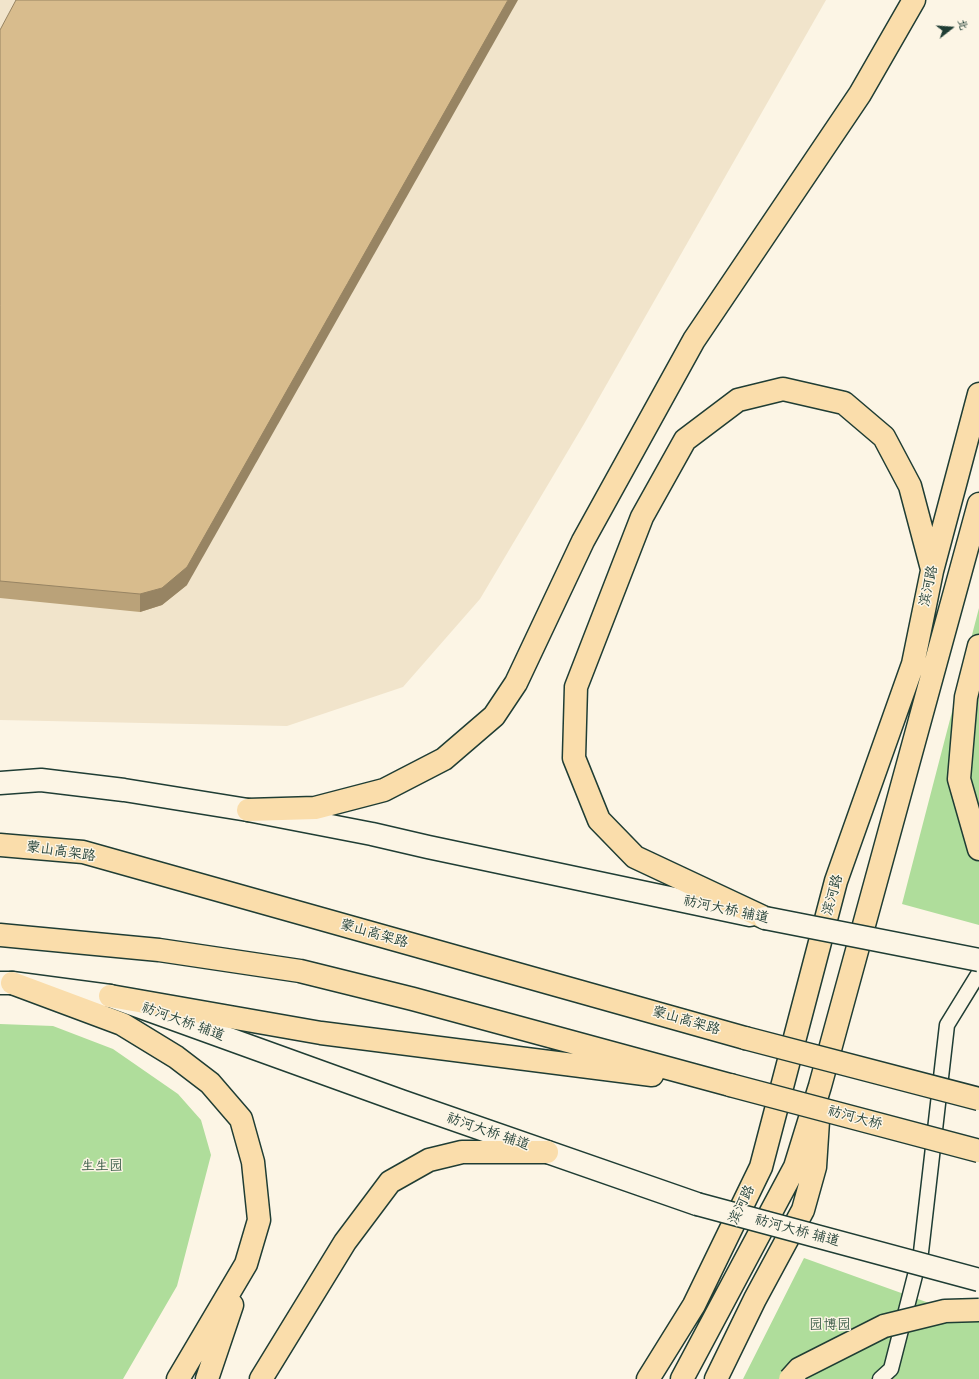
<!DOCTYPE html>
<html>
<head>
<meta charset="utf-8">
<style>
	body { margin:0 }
	#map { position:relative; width:979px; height:1379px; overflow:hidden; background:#fcf5e5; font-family:Itim,"LXGW WenKai TC",sans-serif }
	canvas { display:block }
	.north { position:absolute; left:931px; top:8px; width:40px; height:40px; -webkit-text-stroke:3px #fcf5e5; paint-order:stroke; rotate:73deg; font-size:11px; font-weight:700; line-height:16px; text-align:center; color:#1f3d34 }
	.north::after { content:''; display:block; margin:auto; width:14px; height:18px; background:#1f3d34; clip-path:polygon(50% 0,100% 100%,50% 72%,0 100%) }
</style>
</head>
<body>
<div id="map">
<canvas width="979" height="1379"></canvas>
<div class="north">北</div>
</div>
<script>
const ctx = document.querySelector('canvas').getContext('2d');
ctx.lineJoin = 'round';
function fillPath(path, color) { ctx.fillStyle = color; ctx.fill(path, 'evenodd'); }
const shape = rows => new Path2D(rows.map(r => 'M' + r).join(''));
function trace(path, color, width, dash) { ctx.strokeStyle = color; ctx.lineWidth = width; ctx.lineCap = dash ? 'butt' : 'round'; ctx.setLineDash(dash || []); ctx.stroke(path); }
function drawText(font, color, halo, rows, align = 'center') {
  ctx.font = font + ' Itim,"LXGW WenKai TC",sans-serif'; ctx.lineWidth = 3; ctx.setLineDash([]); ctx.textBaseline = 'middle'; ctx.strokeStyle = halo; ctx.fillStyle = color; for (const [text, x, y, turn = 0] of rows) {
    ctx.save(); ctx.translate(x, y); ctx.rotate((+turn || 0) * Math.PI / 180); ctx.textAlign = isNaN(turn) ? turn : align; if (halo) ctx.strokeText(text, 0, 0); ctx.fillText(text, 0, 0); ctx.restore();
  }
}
const built = shape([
	[0,0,826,0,584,424,480,599,403,687,287,726,0,720]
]);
const green = shape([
	[979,608,979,925,902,904],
	[0,1024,53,1026,113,1049,178,1094,201,1120,211,1155,177,1286,123,1379,0,1379],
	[804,1258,979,1321,979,1379,743,1379]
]);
const lane = shape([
	[880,1379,891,1369,921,1252,947,1025,979,973]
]);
const secondary = shape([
	[0,783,41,780,124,790,248,810,372,834,428,847,750,915],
	[0,983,12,983,110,996,401,1101,697,1204]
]);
const primary = shape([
	[979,646,966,697,959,779,979,849],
	[248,810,315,808,384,790,444,759,494,716,516,683,583,541,694,340,860,94,914,0],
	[765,918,635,857,599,820,574,758,576,687,642,517,685,440,738,400,783,389,844,403,884,437,910,486,932,569],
	[12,983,122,1024,176,1057,210,1083,241,1119,253,1162,259,1220,246,1264,178,1379],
	[207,1379,232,1305],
	[261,1379,345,1242,390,1182,429,1160,462,1152,547,1152],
	[648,1379,694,1305,761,1167,836,881,913,664,932,571,979,394],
	[682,1379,795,1167,820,1086,979,504],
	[716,1379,755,1299,803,1210,815,1167,818,1121]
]);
const highway = shape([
	[0,845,83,852,745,1038],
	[0,935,159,950,300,971,413,999,730,1085],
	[110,996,321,1033,652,1075]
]);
const secondaryBridge = shape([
	[765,918,979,960],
	[697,1204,979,1280]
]);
const primaryBridge = shape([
	[790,1379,799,1369,884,1326,945,1311,979,1310]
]);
const highwayBridge = shape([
	[745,1038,979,1099],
	[730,1085,979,1151]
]);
const wall = shape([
	[0,30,187,585,162,605,140,612,0,598]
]);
const shadedWall = shape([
	[508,0,518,0,187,585,162,605,140,612,140,594]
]);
const building = shape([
	[16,0,508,0,187,567,162,588,140,594,0,581,0,30,16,0]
]);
const streetNames = [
	["滨河路",929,586,-78],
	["蒙山高架路",61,852,8],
	["滨河路",833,895,-74],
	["祊河大桥 辅道",726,910,12],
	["蒙山高架路",374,934,16],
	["蒙山高架路",686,1021,16],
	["祊河大桥 辅道",183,1022,20],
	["祊河大桥",855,1118,15],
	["祊河大桥 辅道",488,1132,19],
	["滨河路",742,1205,-64],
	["祊河大桥 辅道",797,1231,15]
];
const parkNames = [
	["生生园",102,1166],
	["园博园",830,1325]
];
fillPath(built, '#f1e4cb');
fillPath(green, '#afdd9b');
trace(lane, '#1f3d34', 17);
trace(secondary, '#1f3d34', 25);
trace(primary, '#1f3d34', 25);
trace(highway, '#1f3d34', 25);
trace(lane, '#fcf5e5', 14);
trace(secondary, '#fcf5e5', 22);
trace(primary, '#faddab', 22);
trace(highway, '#faddab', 22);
trace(secondaryBridge, '#1f3d34', 25, []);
trace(primaryBridge, '#1f3d34', 25, []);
trace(highwayBridge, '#1f3d34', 25, []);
trace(secondaryBridge, '#fcf5e5', 22);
trace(primaryBridge, '#faddab', 22);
trace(highwayBridge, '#faddab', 22);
fillPath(wall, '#baa279');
fillPath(shadedWall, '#978463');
fillPath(building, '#d8bc8d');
trace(building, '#978463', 1);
drawText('14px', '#1f3d34', '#fcf5e5', streetNames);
drawText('14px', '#3c5d49', '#fcf5e5', parkNames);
</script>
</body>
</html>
